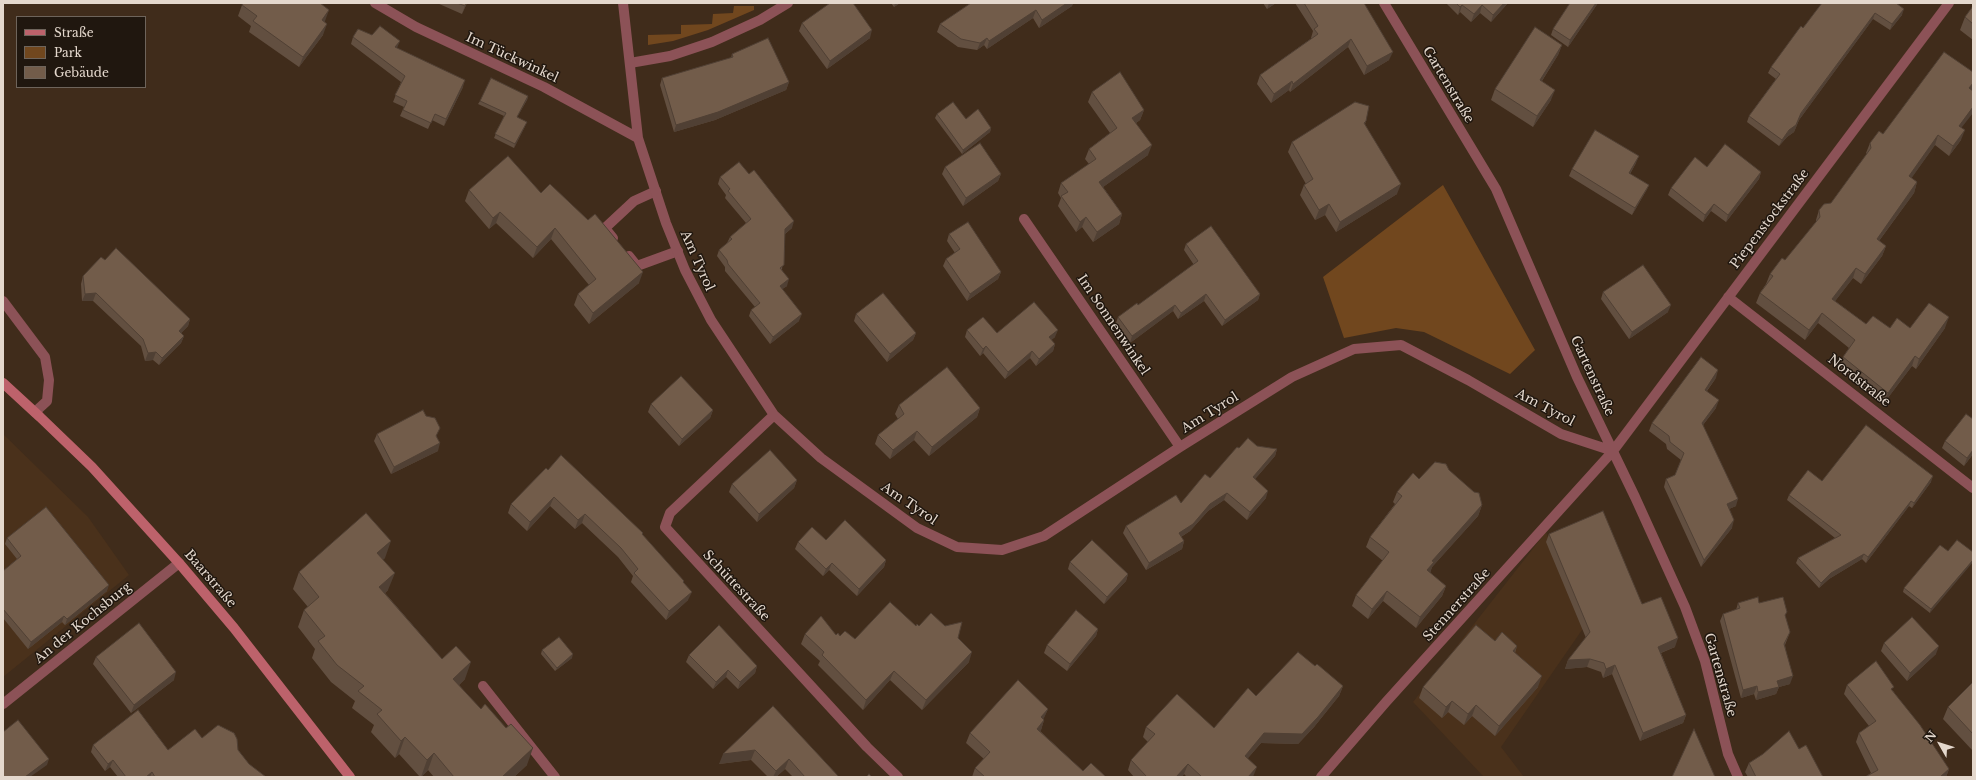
<!DOCTYPE html>
<html>
<head>
<meta charset="utf-8">
<style>
	body { margin:0 }
	#map { position:relative; width:1976px; height:780px; overflow:hidden; background:#402c1b; font-family:"Libre Baskerville",serif }
	canvas { display:block }
	.frame { position:absolute; inset:0; border:4px solid #e4d8cd; pointer-events:none }
	.legend { position:absolute; left:16px; top:16px; width:130px; height:72px; box-sizing:border-box; background:#20170f; border:1px solid #6e645b; margin:0; padding:5px 7px; list-style:none; font-size:12px; color:#e4d8cd }
	.legend li { display:flex; align-items:center; gap:8px; height:20px }
	.legend b { width:20px; border:1px solid #6e645b }
	.north { position:absolute; left:1920px; top:724px; width:40px; height:40px; -webkit-text-stroke:3px #20170f; paint-order:stroke; rotate:309deg; font-size:11px; font-weight:700; line-height:16px; text-align:center; color:#e4d8cd }
	.north::after { content:''; display:block; margin:auto; width:14px; height:18px; background:#e4d8cd; clip-path:polygon(50% 0,100% 100%,50% 72%,0 100%) }
</style>
</head>
<body>
<div id="map">
<canvas width="1976" height="780"></canvas>
<div class="frame"></div>
<ul class="legend">
<li><b style="height:5px;background:#bd626b"></b>Straße</li>
<li><b style="height:11px;background:#71471e"></b>Park</li>
<li><b style="height:11px;background:#725c4a"></b>Gebäude</li>
</ul>
<div class="north">N</div>
</div>
<script>
const ctx = document.querySelector('canvas').getContext('2d');
ctx.lineJoin = 'round';
function fillPath(path, color) { ctx.fillStyle = color; ctx.fill(path, 'evenodd'); }
const shape = rows => new Path2D(rows.map(r => 'M' + r).join(''));
function trace(path, color, width, dash) { ctx.strokeStyle = color; ctx.lineWidth = width; ctx.lineCap = dash ? 'butt' : 'round'; ctx.setLineDash(dash || []); ctx.stroke(path); }
function drawText(font, color, halo, rows, align = 'center') {
  ctx.font = font + ' "Libre Baskerville",serif'; ctx.lineWidth = 3; ctx.setLineDash([]); ctx.textBaseline = 'middle'; ctx.strokeStyle = halo; ctx.fillStyle = color; for (const [text, x, y, turn = 0] of rows) {
    ctx.save(); ctx.translate(x, y); ctx.rotate((+turn || 0) * Math.PI / 180); ctx.textAlign = isNaN(turn) ? turn : align; if (halo) ctx.strokeText(text, 0, 0); ctx.fillText(text, 0, 0); ctx.restore();
  }
}
const built = shape([
	[3,434,88,517,129,575,3,677],
	[1546,532,1584,627,1501,747,1524,777,1484,777,1413,702]
]);
const green = shape([
	[734,6,754,6,754,10,708,30,673,41,648,45,648,35,681,34,681,25,712,24,713,14,733,13],
	[1443,185,1535,350,1510,374,1424,332,1396,328,1344,338,1323,277]
]);
const service = shape([
	[630,63,670,56,712,42,760,20,788,3],
	[613,238,605,228,634,201,656,191],
	[629,256,637,266,678,251],
	[483,686,555,777]
]);
const minor = shape([
	[375,3,416,27,544,87,638,138],
	[623,3,638,138,666,223,685,270,711,320,774,415,821,458,917,528,957,547,1002,550,1044,536,1180,447,1292,377,1354,349,1401,345,1468,380,1561,434,1613,451],
	[1384,3,1496,189,1577,377,1635,497,1685,607,1705,661,1728,754,1738,777],
	[1024,219,1180,447],
	[1728,297,1973,488],
	[3,301,45,357,49,380,47,401,35,412],
	[774,415,670,513,665,527,867,747,898,777],
	[3,704,179,563],
	[1321,777,1386,702,1613,451,1949,3]
]);
const secondary = shape([
	[3,383,40,417,92,467,179,563,234,628,350,777]
]);
const wall = shape([
	[437,3,467,3,462,14],
	[891,3,900,3,894,7],
	[971,3,1073,3,1072,6,1039,28,1033,18,987,49,984,45,977,50,958,47,937,32,940,24],
	[1263,3,1276,3,1267,9],
	[1295,3,1364,3,1389,60,1364,75,1348,47,1290,92,1289,90,1271,103,1257,84,1260,75,1312,38,1311,38,1313,31],
	[1446,3,1508,3,1491,22,1480,13,1471,22,1460,12,1458,15],
	[1570,3,1598,3,1568,47,1551,35,1553,29],
	[1822,3,1902,15,1890,30,1873,19,1799,120,1794,132,1787,137,1779,146,1747,122,1749,116,1776,79,1768,73,1771,67,1803,28],
	[242,5,325,21,324,22,323,35,299,67,249,32,251,26,238,16],
	[1973,6,1973,40,1960,30,1965,17],
	[802,23,870,38,827,69,799,31],
	[353,37,397,48,463,87,444,126,432,120,428,129,400,116,404,107,393,102,401,82,351,44],
	[1562,45,1558,55,1542,81,1551,100,1533,127,1491,100,1495,89],
	[732,54,789,82,786,90,715,120,674,132,660,85,662,78,731,58],
	[1973,72,1973,88,1971,90,1961,128,1961,140,1949,156,1935,145,1911,178,1917,182,1914,193,1879,241,1886,246,1882,256,1861,284,1853,278,1835,301,1866,324,1890,328,1945,328,1916,369,1912,366,1884,403,1839,367,1843,357,1849,348,1818,323,1805,340,1756,303,1760,293,1766,284,1770,274,1785,260,1816,222,1816,220,1819,210,1831,203,1867,154,1866,153,1870,143,1883,134],
	[1092,92,1144,110,1140,120,1136,123,1148,155,1103,187,1122,214,1119,224,1093,242,1082,227,1076,232,1058,206,1061,198,1058,193,1061,183,1089,164,1085,159,1089,149,1110,133,1088,102],
	[528,96,527,100,517,117,525,126,514,148,494,138,504,116,478,104,480,101],
	[937,114,966,119,991,128,990,132,962,154,935,118],
	[1366,121,1365,124,1397,194,1336,232,1325,215,1315,220,1300,195,1304,185,1306,184,1288,152,1292,142],
	[1636,163,1630,174,1649,185,1646,191,1632,215,1569,176,1572,169],
	[945,167,1001,174,998,181,963,206,942,174],
	[1707,167,1761,172,1759,179,1726,222,1711,211,1703,222,1668,195,1671,188],
	[720,177,792,228,785,234,782,270,787,286,782,289,799,321,770,344,749,316,751,310,755,307,725,271,725,267,717,256,719,250,727,243,730,237,746,223,725,198,726,195,718,184],
	[469,190,541,193,639,283,589,324,574,305,578,294,589,285,551,239,533,258,496,223,489,229,465,201],
	[949,234,1001,272,998,279,967,301,943,266,946,259,955,253,947,241],
	[1186,244,1260,294,1258,300,1222,326,1204,301,1178,319,1173,311,1130,343,1116,323,1118,317,1138,305,1194,265,1184,250],
	[105,260,190,319,188,326,181,333,184,336,181,343,159,365,153,360,145,361,141,346,93,301,82,301,81,284,83,276],
	[1603,292,1668,312,1629,339,1601,299],
	[856,314,916,333,913,340,887,362,854,321],
	[967,330,997,333,1055,337,1051,340,1055,344,1053,351,1036,366,1030,358,1005,379,983,353,980,356,965,337],
	[1716,378,1707,391,1716,408,1703,425,1736,506,1729,509,1732,528,1701,567,1664,487,1666,479,1675,475,1681,460,1667,449,1666,444,1649,431,1652,423],
	[651,404,713,410,710,418,679,446,648,412],
	[899,405,980,408,977,417,929,456,914,440,890,459,875,444,878,435,898,419,895,414],
	[377,434,437,436,438,451,391,474,374,441],
	[1945,441,1973,454,1964,466,1942,448],
	[1257,446,1277,449,1275,456,1255,479,1266,498,1247,520,1224,500,1208,511,1190,531,1181,537,1184,541,1182,549,1146,570,1123,533,1126,526,1181,503,1210,478,1239,448],
	[546,468,643,533,642,535,684,581,683,583,688,600,666,620,631,582,633,576,618,557,582,523,575,529,550,506,527,531,508,513,511,504],
	[1449,470,1482,505,1478,516,1432,567,1430,573,1446,586,1442,596,1416,628,1383,601,1368,619,1352,606,1356,595,1383,561,1366,547,1370,537,1395,504,1393,502,1397,492,1419,479],
	[797,480,794,488,757,522,729,492,732,484],
	[1822,481,1931,482,1912,508,1909,506,1866,563,1862,559,1829,579,1819,588,1796,563,1798,558,1835,538,1787,500,1789,495],
	[1549,534,1642,604,1675,647,1661,653,1686,715,1683,723,1640,741,1612,674,1603,678,1601,672,1587,667,1565,669,1568,660,1586,638,1546,542],
	[7,538,107,591,65,625,62,622,28,649,3,618,3,571,17,559,5,544],
	[826,540,886,560,884,567,857,596,829,570,823,576,795,549,798,542],
	[1957,540,1930,613,1903,592,1904,588,1948,551],
	[385,558,382,560,388,590,385,593,442,659,465,679,459,685,527,765,514,777,434,777,428,770,421,777,420,777,399,754,395,758,371,732,374,725,352,708,355,701,331,682,312,658,315,649,298,627,304,610,308,607,293,589,299,572],
	[1070,562,1128,574,1126,581,1104,604,1068,569],
	[1738,603,1759,603,1785,616,1790,632,1785,645,1790,684,1779,687,1776,694,1756,700,1754,694,1741,698,1720,621,1723,614,1736,610],
	[916,626,919,626,958,638,969,662,922,710,890,680,863,710,818,665,820,661,801,644,805,634,836,635,855,639],
	[1098,629,1096,636,1067,671,1044,653,1047,645],
	[1495,641,1517,646,1515,653,1538,687,1495,736,1472,716,1464,725,1448,712,1442,718,1419,698,1423,687],
	[1884,643,1936,654,1907,681,1881,651],
	[542,650,572,658,555,671,541,654],
	[689,655,757,666,755,673,738,689,726,677,713,689,686,662],
	[96,657,174,680,131,713,93,664],
	[1315,666,1343,686,1339,696,1314,727,1298,744,1261,743,1248,758,1253,777,1187,777,1184,774,1182,777,1134,777,1128,770,1131,760,1148,742,1143,737,1146,727,1214,728,1256,696],
	[1973,682,1973,751,1943,719,1948,707],
	[1847,685,1893,691,1949,769,1946,777,1865,777,1871,773,1856,742,1859,733,1869,726,1844,694],
	[773,706,839,777,793,777,785,769,776,777,768,777,751,760,719,764],
	[1048,709,1043,719,1044,720,1041,730,1040,731,1083,771,1106,777,972,777,975,768,984,759,966,743,970,733],
	[202,738,238,750,249,764,266,777,118,777,110,767,105,771,91,752,93,745,168,750],
	[1799,749,1823,777,1748,777,1745,772,1749,763]
]);
const shadedWall = shape([
	[466,3,467,3,462,14,465,6],
	[895,3,900,3,894,7],
	[1067,3,1073,3,1072,6,1039,28,1042,20],
	[1269,3,1276,3,1267,9],
	[1504,3,1508,3,1491,22,1493,15],
	[1596,3,1598,3,1568,47,1570,40],
	[1462,5,1460,12,1458,15,1460,7],
	[1482,5,1480,13,1471,22,1474,14],
	[1904,9,1902,15,1890,30,1892,24],
	[329,10,325,21,318,31,322,20],
	[1036,10,1033,18,987,49,989,41],
	[1875,13,1873,19,1799,120,1794,132,1787,137,1779,146,1782,140],
	[327,24,323,35,299,67,303,57],
	[872,30,870,38,827,69,830,61],
	[987,38,984,45,977,50,980,43],
	[1351,39,1348,47,1290,92,1293,84],
	[400,41,397,48,395,47],
	[1562,45,1558,55,1536,90,1540,80],
	[1393,52,1389,60,1364,75,1367,66],
	[465,80,463,87,444,126,446,119],
	[1292,81,1289,90,1271,103,1274,94],
	[789,82,786,90,715,120,674,132,676,125],
	[1973,83,1973,88,1965,98,1969,88],
	[1555,90,1551,100,1533,127,1537,116],
	[528,96,527,100,515,121,517,117],
	[1973,107,1973,113,1955,136,1959,126],
	[1144,110,1140,120,1129,128,1132,118],
	[527,122,514,148,515,144],
	[991,128,990,132,962,154,963,150],
	[1965,130,1961,140,1949,156,1953,146],
	[1938,135,1935,145,1906,186,1909,176],
	[1152,145,1148,155,1096,192,1099,182],
	[1639,156,1636,163,1626,180,1629,173],
	[1761,172,1759,179,1726,222,1728,215],
	[1001,174,998,181,963,206,966,198],
	[1917,182,1914,193,1873,249,1877,239],
	[1401,184,1397,194,1336,232,1340,222],
	[1649,185,1646,191,1632,215,1635,208],
	[1329,204,1325,215,1315,220,1319,210],
	[1714,204,1711,211,1703,222,1705,215],
	[500,212,496,223,489,229,493,218],
	[1122,214,1119,224,1093,242,1097,232],
	[1086,217,1082,227,1076,232,1080,222],
	[794,221,792,228,782,236,785,229],
	[555,228,551,239,533,258,537,247],
	[1886,246,1882,256,1861,284,1865,274],
	[1856,268,1853,278,1829,309,1832,299],
	[643,272,639,283,589,324,593,313],
	[1001,272,998,279,967,301,970,294],
	[789,279,787,286,777,293,780,286],
	[96,293,93,301,82,301,85,294],
	[1206,294,1204,301,1178,319,1181,313],
	[1260,294,1258,300,1222,326,1225,320],
	[1175,305,1173,311,1130,343,1132,336],
	[1671,305,1668,312,1629,339,1632,332],
	[1822,313,1818,323,1805,340,1809,330],
	[802,314,799,321,770,344,773,337],
	[1949,317,1945,328,1916,369,1919,359],
	[190,319,188,326,176,338,179,331],
	[1058,330,1055,337,1047,344,1049,337],
	[916,333,913,340,887,362,890,354],
	[184,336,181,343,159,365,162,358],
	[1055,344,1053,351,1036,366,1039,359],
	[986,346,983,353,980,356,983,349],
	[1032,351,1030,358,1005,379,1008,372],
	[156,352,153,360,145,361,148,353],
	[1915,356,1912,366,1884,403,1888,393],
	[1718,370,1716,378,1702,397,1705,390],
	[1719,400,1716,408,1699,430,1702,423],
	[980,408,977,417,929,456,932,447],
	[713,410,710,418,679,446,682,439],
	[917,431,914,440,890,459,893,450],
	[440,443,438,451,391,474,394,467],
	[1277,449,1275,456,1250,485,1253,477],
	[1973,450,1973,454,1964,466,1967,458],
	[1933,476,1931,482,1912,508,1914,503],
	[797,480,794,488,757,522,759,514],
	[1268,491,1266,498,1247,520,1250,512],
	[1227,493,1224,500,1208,511,1190,531,1176,540,1179,533,1210,504],
	[554,497,550,506,527,531,530,522],
	[1738,499,1736,506,1724,511,1727,504],
	[1911,501,1909,506,1866,563,1868,557],
	[1482,505,1478,516,1432,567,1430,573,1427,570,1432,561],
	[585,514,582,523,575,529,578,520],
	[1734,520,1732,528,1701,567,1704,560],
	[391,541,385,558,370,570,377,553],
	[1184,541,1182,549,1146,570,1149,563],
	[1864,554,1862,559,1829,579,1819,588,1821,583,1831,573],
	[886,560,884,567,857,596,859,589],
	[1973,560,1973,562,1930,613,1931,609],
	[832,563,829,570,823,576,826,569],
	[395,573,388,590,373,604,379,587],
	[1128,574,1126,581,1104,604,1107,597],
	[109,585,107,591,65,625,67,619],
	[1446,586,1442,596,1416,628,1420,617],
	[1387,591,1383,601,1368,619,1372,609],
	[692,592,688,600,666,620,669,611],
	[64,616,62,622,28,649,31,642],
	[1098,629,1096,636,1067,671,1070,664],
	[1678,638,1675,647,1655,655,1658,647],
	[1517,646,1513,656,1513,651],
	[1939,646,1936,654,1907,681,1910,673],
	[972,652,969,662,922,710,926,700],
	[573,654,572,658,555,671,557,668],
	[1590,659,1587,667,1565,669,1568,660],
	[471,662,465,679,447,696,453,679],
	[1615,665,1612,674,1603,678,1606,669],
	[757,666,755,673,738,689,740,682],
	[728,670,726,677,713,689,716,682],
	[894,671,890,680,863,710,866,700],
	[176,672,174,680,131,713,134,705],
	[1542,676,1538,687,1495,736,1499,726],
	[1793,676,1790,684,1779,687,1776,694,1756,700,1758,692,1777,681],
	[1343,686,1339,696,1314,727,1298,744,1261,743,1241,766,1245,756,1264,733],
	[1757,686,1754,694,1741,698,1743,690],
	[1452,701,1448,712,1442,718,1446,707],
	[1476,705,1472,716,1464,725,1468,714],
	[1048,709,1044,718,1037,726,1041,717],
	[1686,715,1683,723,1640,741,1643,733],
	[1044,720,1041,730,1033,739,1037,729],
	[405,737,399,754,395,758,401,741],
	[533,748,527,765,514,777,502,777],
	[755,750,751,760,719,764,723,754],
	[434,753,428,770,421,777,427,760],
	[49,759,47,765,30,777,25,777],
	[789,759,785,769,776,777,773,777,776,771],
	[113,760,110,767,105,771,108,764],
	[1188,764,1184,774,1182,777,1176,777],
	[1257,767,1253,777,1248,777],
	[1949,769,1946,777,1940,777],
	[152,772,150,777,146,777]
]);
const building = shape([
	[243,3,320,3,329,10,322,20,327,24,303,57,253,21,257,16,242,5,243,3],
	[457,3,466,3,465,6,457,3],
	[830,3,853,3,872,30,830,61,802,23,830,3],
	[971,3,1067,3,1042,20,1036,10,989,41,987,38,980,43,961,39,940,24,971,3],
	[1304,3,1364,3,1393,52,1367,66,1351,39,1293,84,1292,81,1274,94,1260,75,1318,34,1314,29,1318,26,1304,3],
	[1456,3,1504,3,1493,15,1482,5,1474,14,1462,5,1460,7,1456,3],
	[1570,3,1596,3,1570,40,1553,29,1570,3],
	[1822,3,1896,3,1904,9,1892,24,1875,13,1801,113,1796,125,1789,130,1782,140,1749,116,1780,74,1771,67,1801,26,1803,28,1822,3],
	[1973,6,1973,24,1965,17,1973,6],
	[380,26,400,41,395,47,465,80,446,119,435,114,431,123,403,110,407,101,395,95,405,76,353,37,358,29,372,35,380,26],
	[1535,27,1562,45,1540,80,1555,90,1537,116,1495,89,1535,27],
	[768,38,789,82,718,112,676,125,662,78,733,57,732,54,768,38],
	[1944,52,1973,72,1973,83,1969,88,1973,91,1973,107,1959,126,1965,130,1953,146,1938,135,1909,176,1917,182,1877,239,1886,246,1865,274,1856,268,1832,299,1866,324,1873,316,1890,328,1897,318,1910,328,1929,303,1949,317,1919,359,1915,356,1888,393,1843,357,1855,340,1822,313,1809,330,1760,293,1773,276,1770,274,1782,258,1785,260,1820,217,1819,210,1824,204,1831,203,1871,148,1870,143,1879,131,1883,134,1944,52],
	[1120,72,1144,110,1132,118,1152,145,1099,182,1122,214,1097,232,1086,217,1080,222,1061,196,1068,192,1061,183,1096,159,1089,149,1117,128,1092,92,1120,72],
	[491,78,528,96,517,117,527,122,515,144,495,134,506,113,480,101,491,78],
	[953,102,966,119,978,109,991,128,963,150,937,114,953,102],
	[1355,102,1369,106,1366,121,1364,123,1401,184,1340,222,1329,204,1319,210,1304,185,1313,179,1292,142,1355,102],
	[1595,130,1639,156,1629,173,1649,185,1635,208,1572,169,1595,130],
	[980,143,1001,174,966,198,945,167,980,143],
	[1725,144,1761,172,1728,215,1714,204,1705,215,1671,188,1695,157,1707,167,1725,144],
	[508,156,541,193,550,184,588,220,595,214,643,272,593,313,578,294,596,279,555,228,537,247,500,212,493,218,469,190,508,156],
	[739,162,749,174,754,170,794,221,785,229,784,265,780,268,789,279,780,286,802,314,773,337,751,310,760,303,728,264,727,260,719,250,732,239,730,237,751,219,728,191,730,189,720,177,739,162],
	[968,222,1001,272,970,294,946,259,960,249,949,234,968,222],
	[1211,226,1260,294,1225,320,1206,294,1181,313,1175,305,1132,336,1118,317,1137,303,1138,305,1198,261,1186,244,1211,226],
	[116,248,190,319,179,331,184,336,162,358,156,352,148,353,143,339,96,293,85,294,83,276,101,257,105,260,116,248],
	[1643,265,1671,305,1632,332,1603,292,1643,265],
	[883,293,916,333,890,354,856,314,883,293],
	[1034,302,1058,330,1049,337,1055,344,1039,359,1032,351,1008,372,986,346,983,349,967,330,983,317,997,333,1034,302],
	[1701,357,1718,370,1705,390,1719,400,1702,423,1738,499,1727,504,1734,520,1704,560,1666,479,1675,475,1684,453,1670,442,1669,436,1652,423,1701,357],
	[947,367,980,408,932,447,917,431,893,450,878,435,904,414,899,405,947,367],
	[681,376,713,410,682,439,651,404,681,376],
	[423,410,426,416,435,418,440,428,436,436,440,443,394,467,377,434,423,410],
	[1966,414,1973,419,1973,450,1967,458,1945,441,1966,414],
	[1866,425,1933,476,1914,503,1911,501,1868,557,1864,554,1831,573,1821,583,1798,558,1841,535,1789,495,1808,470,1822,481,1866,425],
	[1248,438,1257,446,1277,449,1253,477,1268,491,1250,512,1227,493,1210,504,1193,524,1179,533,1184,541,1149,563,1126,526,1176,495,1181,503,1205,474,1210,478,1237,447,1239,448,1248,438],
	[770,450,797,480,759,514,732,484,770,450],
	[561,455,643,533,642,534,684,581,683,582,692,592,669,611,634,573,638,569,621,548,585,514,578,520,554,497,530,522,511,504,546,468,548,470,561,455],
	[1435,462,1446,464,1449,470,1474,492,1479,493,1482,505,1432,561,1434,562,1427,570,1446,586,1420,617,1387,591,1372,609,1356,595,1389,552,1370,537,1402,496,1397,492,1413,473,1419,479,1435,462],
	[46,507,109,585,67,619,64,616,31,642,3,609,3,571,21,556,7,538,46,507],
	[1603,511,1642,604,1661,597,1678,638,1658,647,1686,715,1643,733,1615,665,1606,669,1604,663,1590,659,1568,660,1590,632,1549,534,1603,511],
	[366,513,391,541,377,553,395,573,379,587,442,659,456,646,471,662,453,679,481,709,485,704,506,728,511,724,533,748,502,777,454,777,434,753,427,760,405,737,401,741,377,714,382,710,358,691,364,686,337,665,318,641,325,636,304,610,319,597,299,572,366,513],
	[845,520,886,560,859,589,832,563,826,569,798,542,812,527,826,540,845,520],
	[1092,540,1128,574,1107,597,1070,562,1092,540],
	[1957,540,1973,552,1973,560,1931,609,1904,588,1940,545,1948,551,1957,540],
	[1758,597,1759,603,1783,597,1787,612,1785,615,1790,632,1784,644,1793,676,1777,681,1779,687,1758,692,1757,686,1743,690,1723,614,1740,608,1738,603,1758,597],
	[890,602,916,626,917,624,919,626,931,613,945,626,962,622,958,638,972,652,926,700,894,671,866,700,822,655,824,652,805,634,821,616,836,635,838,633,840,636,845,631,855,639,890,602],
	[1076,610,1098,629,1070,664,1047,645,1076,610],
	[1912,617,1939,646,1910,673,1884,643,1912,617],
	[139,623,176,672,134,705,96,657,139,623],
	[719,625,757,666,740,682,728,670,716,682,689,655,719,625],
	[1476,625,1495,641,1502,632,1517,646,1513,651,1542,676,1499,726,1476,705,1468,714,1452,701,1446,707,1423,687,1476,625],
	[559,637,573,654,557,668,542,650,559,637],
	[1298,652,1315,666,1317,664,1343,686,1318,717,1302,734,1264,733,1245,756,1257,767,1248,777,1202,777,1188,764,1176,777,1147,777,1131,760,1155,734,1146,727,1177,694,1214,728,1248,688,1256,696,1298,652],
	[1876,661,1894,687,1891,689,1920,725,1949,769,1940,777,1865,777,1878,770,1859,733,1876,721,1847,685,1876,661],
	[1018,680,1048,709,1041,717,1044,720,1037,729,1083,771,1091,763,1106,777,985,777,975,768,990,752,970,733,1018,680],
	[1973,682,1973,734,1948,707,1973,682],
	[773,706,839,777,805,777,789,759,776,771,755,750,723,754,773,706],
	[138,710,168,750,195,729,202,738,218,725,234,733,237,739,238,750,249,764,266,777,155,777,152,772,146,777,126,777,113,760,108,764,93,745,138,710],
	[18,720,49,759,25,777,3,777,3,732,18,720],
	[1694,729,1715,777,1672,777,1694,729],
	[1789,731,1799,749,1806,745,1823,777,1756,777,1749,763,1763,754,1789,731],
	[869,774,872,777,866,777,869,774]
]);
const streetNames = [
	["Im Tückwinkel",512,58,25],
	["Gartenstraße",1448,85,59],
	["Piepenstockstraße",1770,219,-53],
	["Am Tyrol",697,261,66],
	["Im Sonnenwinkel",1113,325,56],
	["Gartenstraße",1592,376,65],
	["Nordstraße",1859,381,38],
	["Am Tyrol",1545,408,28],
	["Am Tyrol",1210,413,-32],
	["Am Tyrol",909,504,34],
	["Baarstraße",210,579,49],
	["Schüttestraße",736,586,47],
	["Stennerstraße",1457,605,-48],
	["An der Kochsburg",83,623,-39],
	["Gartenstraße",1720,675,74]
];
fillPath(built, '#4a311b');
fillPath(green, '#71471e');
trace(service, '#8c5257', 10);
trace(minor, '#8c5257', 10);
trace(secondary, '#bd626b', 10);
fillPath(wall, '#624f40');
fillPath(shadedWall, '#504034');
fillPath(building, '#725c4a');
trace(building, '#504034', 1);
drawText('13px', '#e4d8cd', '#20170f', streetNames);
</script>
</body>
</html>
